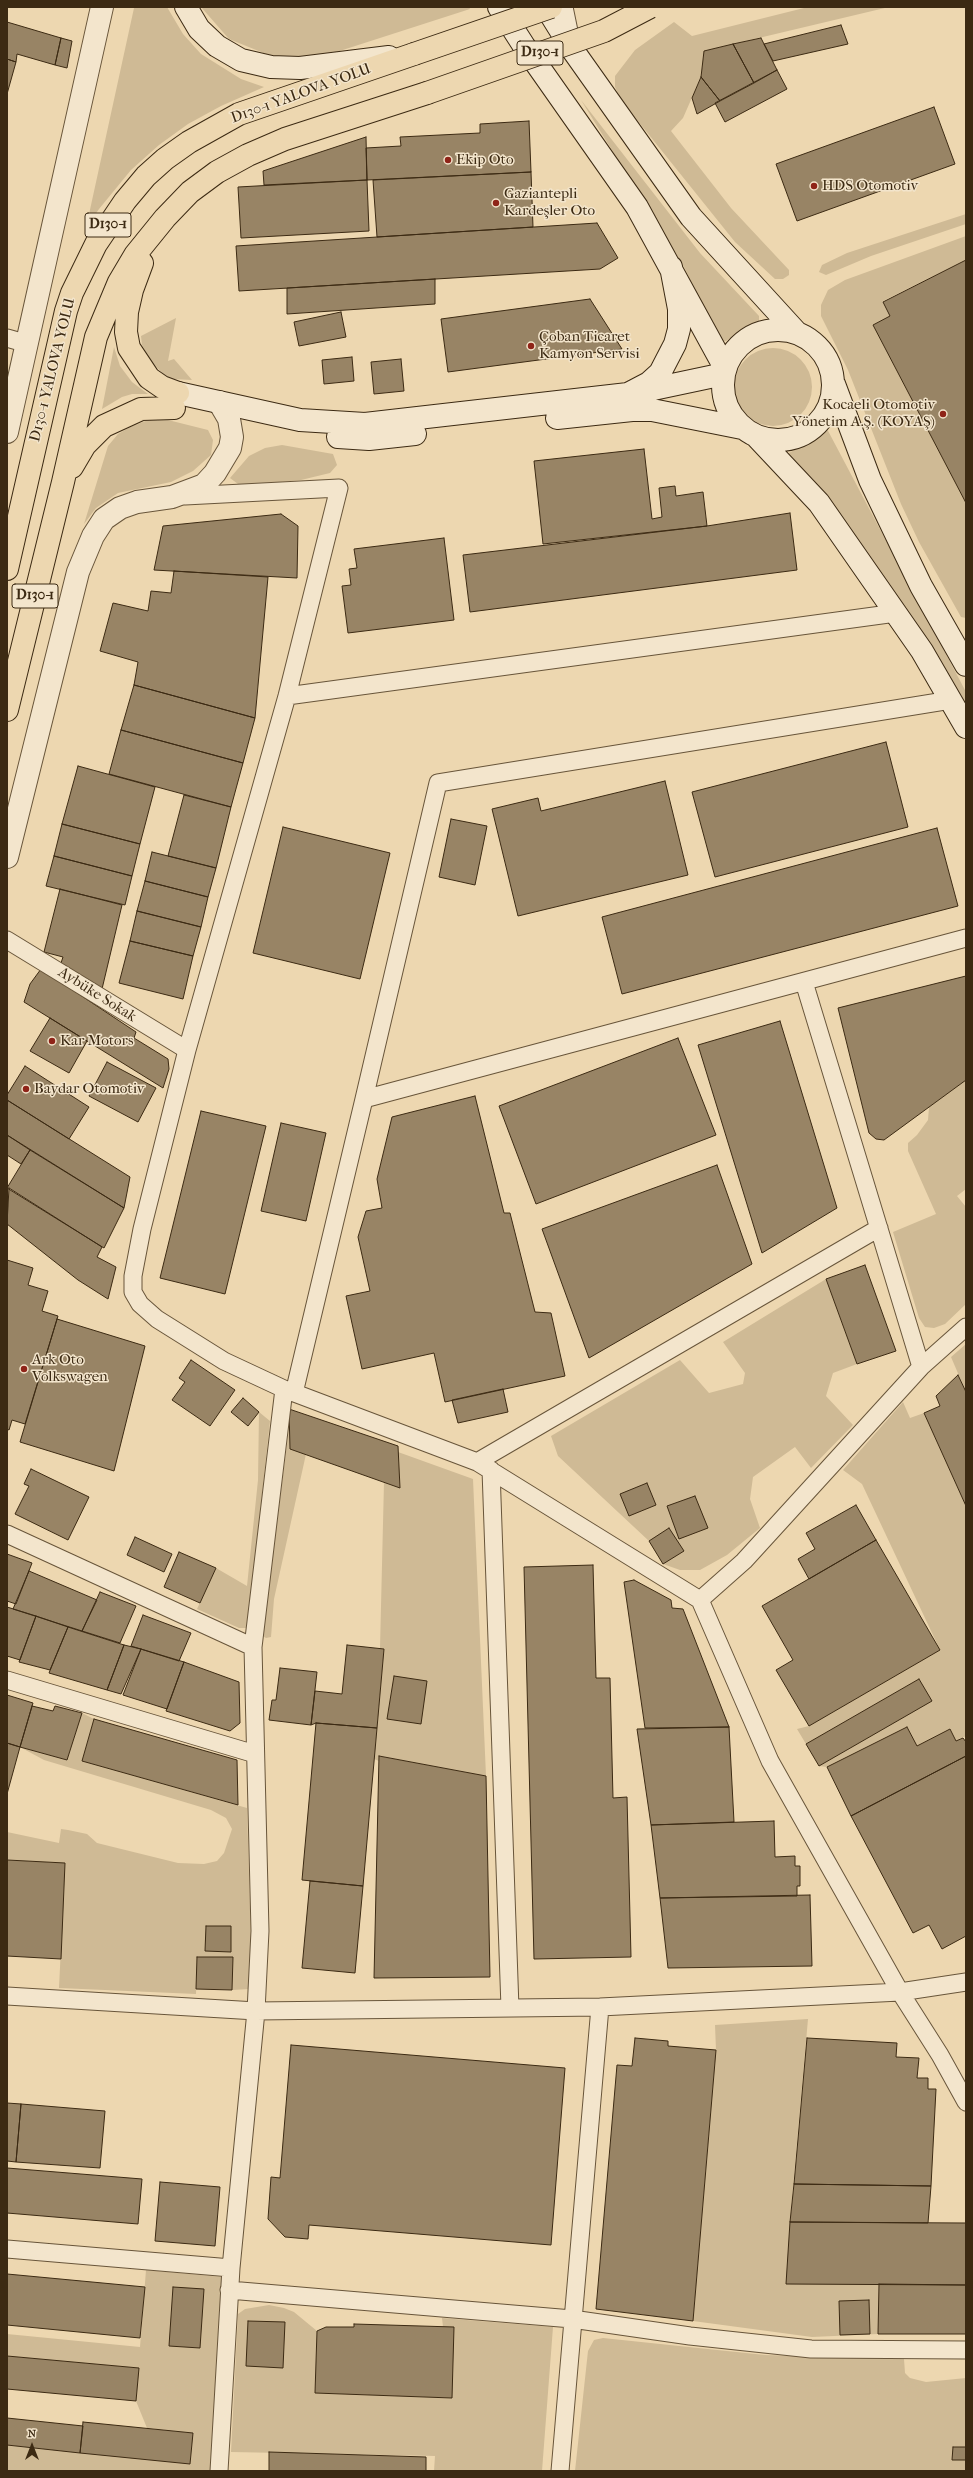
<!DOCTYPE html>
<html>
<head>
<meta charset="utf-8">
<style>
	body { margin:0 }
	#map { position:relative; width:973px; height:2478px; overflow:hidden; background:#edd7b0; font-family:"IM FELL French Canon",serif }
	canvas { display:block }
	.frame { position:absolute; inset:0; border:8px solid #3c2a13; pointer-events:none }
	.north { position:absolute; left:12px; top:2426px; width:40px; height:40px; -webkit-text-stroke:3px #f3e5cc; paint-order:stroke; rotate:0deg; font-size:11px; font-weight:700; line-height:16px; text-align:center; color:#3c2a13 }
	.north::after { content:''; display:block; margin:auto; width:14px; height:18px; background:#3c2a13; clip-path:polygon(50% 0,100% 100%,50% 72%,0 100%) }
</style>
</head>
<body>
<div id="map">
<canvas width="973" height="2478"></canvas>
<div class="frame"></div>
<div class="north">N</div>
</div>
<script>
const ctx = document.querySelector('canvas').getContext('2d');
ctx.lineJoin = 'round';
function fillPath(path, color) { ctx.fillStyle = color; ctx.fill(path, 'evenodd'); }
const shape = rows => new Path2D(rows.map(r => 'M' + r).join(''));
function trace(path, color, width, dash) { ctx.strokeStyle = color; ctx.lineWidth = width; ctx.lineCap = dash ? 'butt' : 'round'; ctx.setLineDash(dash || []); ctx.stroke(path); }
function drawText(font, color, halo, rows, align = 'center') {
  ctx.font = font + ' "IM FELL French Canon",serif'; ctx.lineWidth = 3; ctx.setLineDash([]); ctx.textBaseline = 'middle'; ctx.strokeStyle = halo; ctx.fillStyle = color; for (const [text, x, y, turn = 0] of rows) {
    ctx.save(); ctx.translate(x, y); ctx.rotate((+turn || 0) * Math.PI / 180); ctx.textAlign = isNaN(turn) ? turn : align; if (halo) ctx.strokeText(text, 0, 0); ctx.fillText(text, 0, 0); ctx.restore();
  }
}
const green = shape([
	[128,7,167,7,183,34,201,54,241,79,264,87,221,106,188,124,159,145,131,170,99,209,86,228,134,8],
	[201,7,469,7,470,9,321,57,289,59,266,54,229,39],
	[808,7,889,7,704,51,701,77,683,118,671,131,731,208,789,270,789,275,783,279,775,279,735,242,621,100,615,87,615,76,635,50,674,22,692,36],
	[581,100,700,253,759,316,759,322,755,325,738,332,726,341,720,342,684,267],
	[966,214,966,224,871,256,826,275,819,272,822,265,847,253],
	[966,236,966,260,883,301,890,316,873,325,966,503,966,618,961,617,919,542,901,504,848,370,821,316,821,305,828,290,845,280],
	[176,318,168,361,174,359,192,380,172,379,163,374,151,361,142,345,141,336],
	[114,347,120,366,132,382,148,394,132,394,122,397,102,409],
	'734 387a39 39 0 1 1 78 0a39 39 0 1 1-78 0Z',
	[164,419,208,430,213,440,211,455,193,471,171,482,118,493,96,508,84,524,108,446,118,434,130,427,148,420],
	[826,427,966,692,966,714,785,455,802,446],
	[282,445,333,454,337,465,330,473,301,480,249,485,238,484,230,478,249,456,265,448],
	[966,1080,966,1189,957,1196,966,1207,966,1304,945,1324,934,1328,925,1327,919,1318,893,1232,936,1214,908,1151,908,1143,917,1135,928,1120,929,1107],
	[826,1279,857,1364,833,1373,826,1396,853,1425,811,1468,795,1447,753,1477,750,1499,760,1528,727,1555,700,1570,680,1570,663,1564,649,1541,558,1456,551,1436,680,1360,709,1393,743,1384,745,1373,723,1342],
	[966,1344,966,1392,951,1357],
	[903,1402,910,1418,924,1413,966,1506,966,1736,956,1741,950,1729,917,1746,907,1727,827,1767,819,1766,931,1701,919,1679,806,1744,797,1729,809,1726,940,1650,862,1484,843,1470],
	[259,1412,270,1421,248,1623,246,1628,239,1628,197,1609,216,1568,247,1586,258,1480],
	[289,1429,290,1449,306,1454,274,1599,271,1637,266,1638,263,1636,272,1560],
	[398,1452,473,1479,486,1776,380,1756,379,1761,374,1759,384,1649,380,1648,384,1482,400,1488],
	[82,1713,94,1719,82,1761,247,1808,252,1976,250,1989,232,1990,233,1957,197,1957,196,1994,59,1988,65,1863,7,1860,7,1832,59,1843,61,1829,68,1830,87,1834,97,1843,178,1863,204,1864,217,1861,224,1853,232,1829,226,1818,211,1810,44,1760,20,1747,67,1760],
	[808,2019,790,2222,879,2284,878,2334,812,2337,693,2321,716,2050,715,2025],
	[146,2270,222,2277,210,2471,7,2471,7,2445,190,2464,192,2433,147,2428,136,2401,138,2368,7,2356,7,2334,140,2347],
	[269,2305,284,2308,294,2312,317,2331,315,2393,451,2398,442,2318,553,2327,542,2471,434,2471,435,2456,231,2452,238,2314,245,2309],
	[603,2338,765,2355,904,2359,905,2373,910,2378,926,2382,966,2378,966,2471,575,2471,588,2351,594,2340]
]);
const building = shape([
	[7,22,61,38,55,65,17,54,16,62,7,59,7,22],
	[841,25,848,44,773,61,764,44,841,25],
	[61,38,72,41,67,68,55,65,61,38],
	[761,38,777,70,754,83,733,44,761,38],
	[733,44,754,83,720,101,701,77,704,51,733,44],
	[7,59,16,62,7,94,7,59],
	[777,70,787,89,725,122,715,103,777,70],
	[701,77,720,101,697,114,692,98,701,77],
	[934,107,955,164,797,221,776,164,934,107],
	[529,121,531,172,367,180,366,148,401,146,400,137,480,133,480,124,529,121],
	[366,137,367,180,264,185,263,171,366,137],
	[531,172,533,227,377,237,373,180,531,172],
	[367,180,369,231,241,238,238,187,367,180],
	[597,223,618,258,600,269,239,291,236,246,597,223],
	[966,260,966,503,873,325,890,316,883,302,966,260],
	[435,279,435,304,287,314,287,288,435,279],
	[590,299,622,349,448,372,441,319,590,299],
	[341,312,346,337,299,346,294,322,341,312],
	[352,357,354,381,324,384,322,360,352,357],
	[401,359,404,391,374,394,371,362,401,359],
	[644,449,652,519,662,517,659,488,675,486,676,496,703,492,707,526,543,544,534,461,644,449],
	[790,513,797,570,470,612,463,555,707,526,790,513],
	[281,514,298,526,297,578,154,570,163,526,281,514],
	[444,538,454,620,348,633,342,586,351,585,349,569,357,568,354,549,444,538],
	[174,571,268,577,255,718,134,685,138,662,100,651,113,603,148,611,151,591,171,593,174,571],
	[134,685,255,718,243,763,121,730,134,685],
	[121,730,243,763,231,807,109,774,121,730],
	[886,742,908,827,715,877,692,792,886,742],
	[78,766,155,787,140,844,62,824,78,766],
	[665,781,688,875,518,916,492,809,538,798,541,811,665,781],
	[184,795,231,807,216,868,168,856,184,795],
	[451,819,487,826,475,885,439,877,451,819],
	[62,824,140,844,132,876,54,856,62,824],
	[283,827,390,853,360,979,253,953,283,827],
	[937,828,958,906,622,994,602,917,937,828],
	[152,852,216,868,208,897,145,881,152,852],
	[54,856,132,876,125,905,46,886,54,856],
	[145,881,208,897,201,927,137,911,145,881],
	[60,889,122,905,102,989,60,966,63,957,44,952,60,889],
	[137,911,201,927,193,956,130,941,137,911],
	[130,941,193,956,183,999,119,983,130,941],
	[41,969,136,1032,134,1038,168,1059,169,1069,163,1088,24,1002,30,984,41,969],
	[966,976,966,1080,884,1140,876,1139,869,1133,838,1008,966,976],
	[50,1018,87,1041,69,1073,30,1051,50,1018],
	[780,1021,837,1208,762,1253,698,1045,780,1021],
	[678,1038,716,1135,536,1204,499,1106,678,1038],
	[107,1062,156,1088,138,1122,89,1096,107,1062],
	[25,1066,89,1107,69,1139,7,1100,7,1095,25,1066],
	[475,1096,504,1213,510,1213,535,1312,551,1313,565,1376,445,1402,434,1353,362,1369,346,1296,370,1291,358,1237,366,1211,382,1208,377,1179,392,1117,475,1096],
	[7,1100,130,1177,124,1208,7,1135,7,1100],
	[201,1111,266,1126,225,1294,160,1278,201,1111],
	[281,1123,326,1133,306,1221,261,1211,281,1123],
	[7,1135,30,1150,21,1164,7,1155,7,1135],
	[30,1150,124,1208,104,1248,7,1188,30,1150],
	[717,1165,752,1264,589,1358,542,1229,717,1165],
	[9,1188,102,1247,97,1257,116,1267,108,1299,78,1280,7,1224,9,1188],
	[7,1260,33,1268,28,1285,48,1291,42,1311,58,1316,25,1424,12,1420,9,1430,7,1429,7,1260],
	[865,1265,896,1351,857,1364,826,1279,865,1265],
	[57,1319,145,1346,114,1471,20,1442,57,1319],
	[191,1360,235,1390,210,1426,172,1400,185,1382,179,1378,191,1360],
	[958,1375,966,1392,966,1506,924,1413,940,1406,936,1396,958,1375],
	[503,1389,508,1412,458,1423,452,1400,503,1389],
	[243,1398,259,1412,248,1426,231,1412,243,1398],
	[289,1409,398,1446,400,1488,290,1449,289,1409],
	[31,1469,89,1497,68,1540,15,1514,29,1486,24,1484,31,1469],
	[647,1483,656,1505,629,1516,620,1494,647,1483],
	[695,1496,708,1528,679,1539,667,1506,695,1496],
	[856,1505,876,1540,809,1579,798,1559,815,1549,806,1533,856,1505],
	[669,1528,684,1551,663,1564,649,1541,669,1528],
	[135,1537,172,1554,164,1572,127,1555,135,1537],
	[876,1540,940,1650,809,1726,776,1670,793,1660,762,1606,876,1540],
	[179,1552,216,1568,200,1603,164,1587,179,1552],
	[7,1554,32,1563,16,1604,7,1601,7,1554],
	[593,1565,596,1678,610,1678,613,1798,627,1797,631,1957,534,1959,524,1567,593,1565],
	[29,1571,97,1600,82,1631,13,1609,29,1571],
	[634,1580,671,1600,672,1608,683,1609,729,1727,645,1728,624,1582,634,1580],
	[100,1592,136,1606,120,1643,82,1631,100,1592],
	[7,1607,36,1616,20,1660,7,1656,7,1607],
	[143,1615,191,1633,179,1661,131,1646,143,1615],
	[36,1616,68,1627,50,1670,19,1662,36,1616],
	[68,1627,124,1645,107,1690,49,1673,68,1627],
	[124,1645,141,1649,121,1694,107,1690,124,1645],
	[347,1645,384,1649,377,1728,316,1723,311,1725,315,1691,342,1694,347,1645],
	[141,1649,184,1662,167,1709,123,1695,141,1649],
	[184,1662,239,1682,240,1723,230,1731,166,1711,184,1662],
	[280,1668,317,1672,311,1725,269,1720,272,1700,276,1700,280,1668],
	[394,1676,427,1681,421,1724,387,1719,394,1676],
	[919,1679,932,1701,819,1766,806,1744,919,1679],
	[7,1695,33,1703,20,1747,7,1743,7,1695],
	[32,1706,53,1711,55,1706,82,1713,67,1760,20,1747,32,1706],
	[94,1719,237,1760,238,1805,82,1761,94,1719],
	[316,1723,377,1728,363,1886,302,1880,316,1723],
	[729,1727,734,1822,651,1825,637,1729,729,1727],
	[907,1727,917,1746,950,1729,956,1741,963,1738,966,1742,966,1756,851,1816,827,1767,907,1727],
	[7,1743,20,1747,7,1794,7,1743],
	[379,1756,486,1776,490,1977,374,1978,379,1756],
	[966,1756,966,1936,942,1949,929,1925,913,1933,851,1816,966,1756],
	[774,1821,775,1857,795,1856,795,1866,800,1866,800,1886,797,1886,797,1896,660,1898,651,1825,774,1821],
	[7,1860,65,1863,61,1959,7,1956,7,1860],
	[310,1881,363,1886,355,1973,302,1968,310,1881],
	[810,1895,812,1966,668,1968,660,1898,810,1895],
	[206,1926,231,1926,231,1952,205,1951,206,1926],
	[197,1957,233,1957,232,1990,196,1989,197,1957],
	[635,2038,668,2041,668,2046,716,2050,693,2321,596,2309,617,2065,632,2066,635,2038],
	[807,2038,897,2043,896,2057,919,2058,917,2078,928,2078,928,2089,936,2089,931,2186,794,2184,807,2038],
	[291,2045,565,2068,551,2245,309,2225,308,2239,285,2237,268,2219,271,2177,280,2178,291,2045],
	[7,2103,21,2104,16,2162,7,2161,7,2103],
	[21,2104,105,2111,100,2168,16,2162,21,2104],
	[7,2168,142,2179,138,2224,7,2213,7,2168],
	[160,2182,220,2187,215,2246,155,2241,160,2182],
	[794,2184,931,2186,928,2223,790,2222,794,2184],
	[790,2222,966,2223,966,2285,786,2284,790,2222],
	[7,2274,145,2287,140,2338,7,2325,7,2274],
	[879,2284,966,2285,966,2334,878,2334,879,2284],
	[173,2287,204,2289,200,2348,169,2346,173,2287],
	[869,2300,870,2334,840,2335,839,2301,869,2300],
	[248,2321,285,2322,283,2368,246,2366,248,2321],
	[354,2324,454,2327,452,2398,315,2393,317,2331,326,2327,354,2327,354,2324],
	[7,2356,139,2368,136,2401,7,2389,7,2356],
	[7,2418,83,2426,80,2453,7,2445,7,2418],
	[83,2422,193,2433,190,2464,80,2453,83,2422],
	[953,2447,966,2447,966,2460,952,2460,953,2447],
	[269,2452,426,2457,426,2471,269,2471,269,2452]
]);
const minor = shape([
	[564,7,571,41],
	[7,338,28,344],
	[185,496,339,488,287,696,187,1050,142,1229,133,1276,133,1292,140,1304,157,1319,224,1361,284,1389,477,1462,700,1600,770,1761,900,1992,940,2055,966,2102],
	[287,696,896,613],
	[7,940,187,1050],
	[804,982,921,1367],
	[364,1099,438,783,951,700],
	[294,1393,364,1099,966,938],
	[477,1462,879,1228],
	[491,1470,510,2008],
	[7,1534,253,1647,260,1931,256,2011,231,2268,219,2471],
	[700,1600,744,1561,921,1367,966,1327],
	[253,1647,284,1389],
	[7,1680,255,1754],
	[7,1996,256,2011,600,2007,900,1992,966,1982],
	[7,2249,231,2268],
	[229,2290,572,2319,690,2336,811,2349,966,2350],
	[560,2471,600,2007]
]);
const tertiary = shape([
	[7,432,102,7],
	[7,857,78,572,93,536,104,519,120,508,137,502,172,497,204,485,215,473,230,448,232,437,229,419,219,402]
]);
const secondary = shape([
	[186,7,199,29,217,46,241,60,271,67,300,68,389,57],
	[499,7,524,46,637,207,725,368],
	[546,7,572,49,691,217,797,333],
	'723 385a55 55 0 1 1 110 0a55 55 0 1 1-110 0Z',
	[834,384,870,480,921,586,966,665],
	[639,392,724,374],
	[178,393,300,420,365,424,628,394,649,383,660,373,675,344,679,329,679,309,671,267],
	[557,418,632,410,652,410,742,428],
	[756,436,819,503,922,651,966,727],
	[338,437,369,439,415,434]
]);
const trunk = shape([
	[142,263,132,290,127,312,126,332,129,348,149,378,162,387,178,393],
	[72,467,85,445,104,426,141,409,174,408],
	[7,569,66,311,72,293,96,244,125,201,146,176,165,159,189,142,239,114,414,54],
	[7,710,63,482,96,337,119,282,135,255,165,218,190,192,217,172,248,155,285,139,427,93]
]);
const trunkBridge = shape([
	[414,54,551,7],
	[427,93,604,31,650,7]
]);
const markers = [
	[448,160,4,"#8f2418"],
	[814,186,4,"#8f2418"],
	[496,203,4,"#8f2418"],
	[531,346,4,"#8f2418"],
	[943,414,4,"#8f2418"],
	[52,1041,4,"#8f2418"],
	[26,1089,4,"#8f2418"],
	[24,1369,4,"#8f2418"]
];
const shields = [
	[540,53,46],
	[108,225,46],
	[35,596,46]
];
const shieldNames = [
	["D130-1",540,53],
	["D130-1",108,225],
	["D130-1",35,596]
];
const streetNames = [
	["D130-1 YALOVA YOLU",301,94,-20],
	["D130-1 YALOVA YOLU",53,370,-76],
	["Aybüke Sokak",97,995,32]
];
const poiNames = [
	["Ekip Oto",456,160],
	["HDS Otomotiv",822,186],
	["Gaziantepli",504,194],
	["Kardeşler Oto",504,211],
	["Çoban Ticaret",539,337],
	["Kamyon Servisi",539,354],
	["Kocaeli Otomotiv",935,405,"right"],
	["Yönetim A.Ş. (KOYAŞ)",935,422,"right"],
	["Kar Motors",60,1041],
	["Baydar Otomotiv",34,1089],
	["Ark Oto",32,1360],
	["Volkswagen",32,1377]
];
fillPath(green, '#cfba95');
fillPath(building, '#988465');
trace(building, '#3c2a13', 1);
trace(minor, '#68553a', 19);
trace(tertiary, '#68553a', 24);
trace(secondary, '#3c2a13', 24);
trace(trunk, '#3c2a13', 24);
trace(minor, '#f3e5cc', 17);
trace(tertiary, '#f3e5cc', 22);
trace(secondary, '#f3e5cc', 22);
trace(trunk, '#edd7b0', 22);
trace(trunkBridge, '#3c2a13', 24, []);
trace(trunkBridge, '#edd7b0', 22);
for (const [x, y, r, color] of markers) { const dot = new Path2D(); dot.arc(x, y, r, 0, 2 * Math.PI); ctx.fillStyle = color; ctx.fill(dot); trace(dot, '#f3e5cc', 1.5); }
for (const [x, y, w] of shields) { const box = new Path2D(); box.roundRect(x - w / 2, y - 12, w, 24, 3); ctx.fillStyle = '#f3e5cc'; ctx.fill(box); trace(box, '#3c2a13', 1); }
drawText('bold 14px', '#3c2a13', null, shieldNames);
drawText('15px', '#3c2a13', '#f3e5cc', streetNames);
drawText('15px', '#3c2a13', '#f3e5cc', poiNames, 'left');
</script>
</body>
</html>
